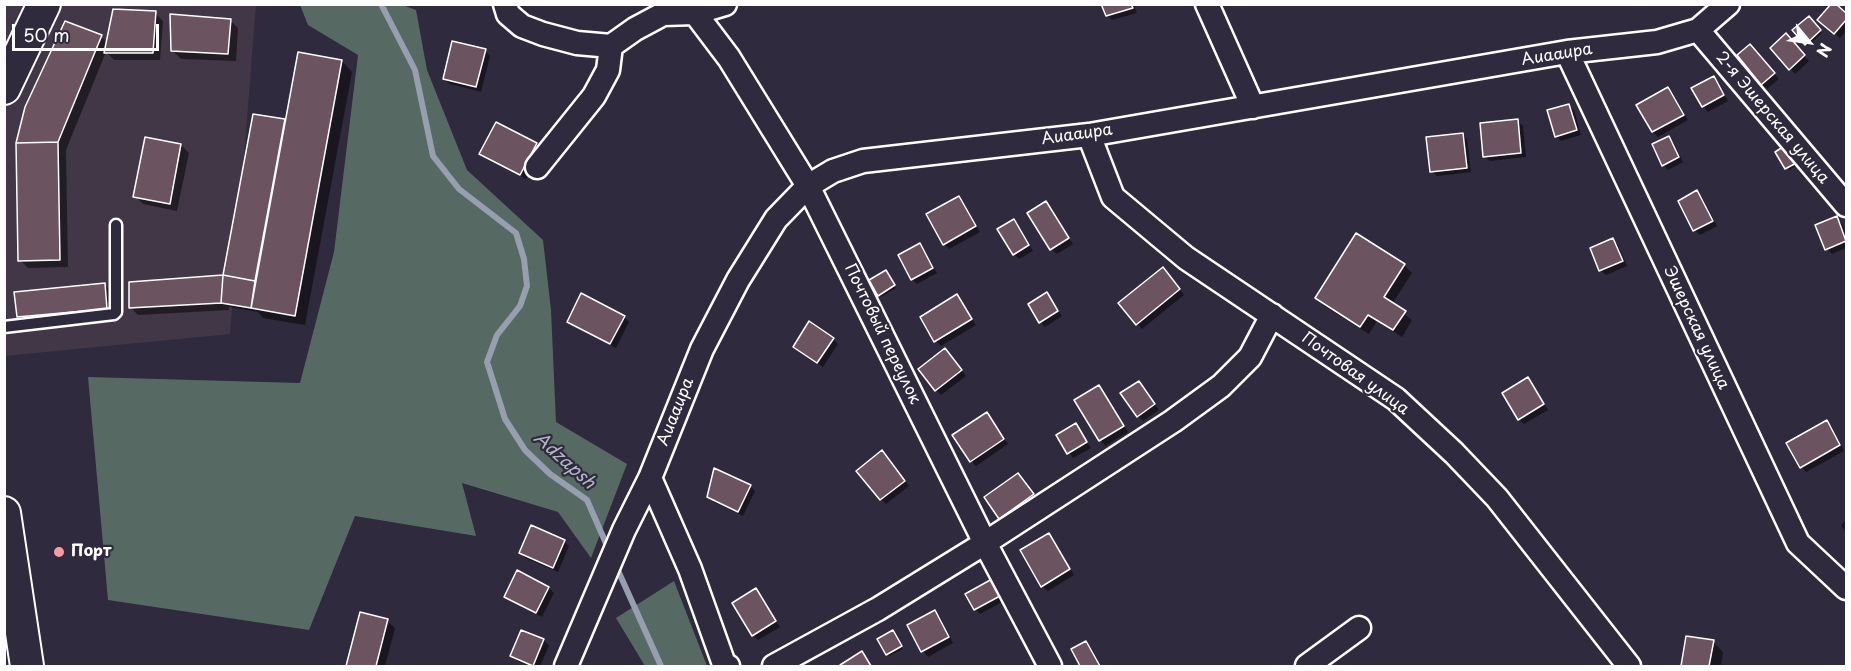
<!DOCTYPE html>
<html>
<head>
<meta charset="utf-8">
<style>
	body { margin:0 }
	#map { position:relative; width:1851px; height:671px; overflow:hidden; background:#2f2a3d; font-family:"Playpen Sans",sans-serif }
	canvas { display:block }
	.frame { position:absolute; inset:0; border:6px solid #fff; pointer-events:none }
	.north { position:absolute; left:1779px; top:12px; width:60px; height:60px; -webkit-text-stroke:4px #2f2a3d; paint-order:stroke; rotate:119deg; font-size:16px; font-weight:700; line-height:24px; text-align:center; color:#fff }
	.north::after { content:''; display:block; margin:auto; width:21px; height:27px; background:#fff; clip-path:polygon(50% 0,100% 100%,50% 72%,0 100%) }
	.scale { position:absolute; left:12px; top:24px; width:147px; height:27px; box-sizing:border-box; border:3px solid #fff; border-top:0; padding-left:8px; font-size:18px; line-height:21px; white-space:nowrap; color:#fff; -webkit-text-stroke:4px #2f2a3d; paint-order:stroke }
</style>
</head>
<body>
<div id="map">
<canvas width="1851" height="671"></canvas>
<div class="frame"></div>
<div class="north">N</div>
<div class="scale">50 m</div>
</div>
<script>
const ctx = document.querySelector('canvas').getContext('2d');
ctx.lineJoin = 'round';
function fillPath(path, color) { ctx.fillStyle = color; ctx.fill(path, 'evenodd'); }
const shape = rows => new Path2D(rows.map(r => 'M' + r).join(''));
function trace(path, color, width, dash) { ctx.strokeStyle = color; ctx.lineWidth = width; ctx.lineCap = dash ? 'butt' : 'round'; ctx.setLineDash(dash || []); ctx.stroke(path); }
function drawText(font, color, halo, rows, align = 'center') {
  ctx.font = font + ' "Playpen Sans",sans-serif'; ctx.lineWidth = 4.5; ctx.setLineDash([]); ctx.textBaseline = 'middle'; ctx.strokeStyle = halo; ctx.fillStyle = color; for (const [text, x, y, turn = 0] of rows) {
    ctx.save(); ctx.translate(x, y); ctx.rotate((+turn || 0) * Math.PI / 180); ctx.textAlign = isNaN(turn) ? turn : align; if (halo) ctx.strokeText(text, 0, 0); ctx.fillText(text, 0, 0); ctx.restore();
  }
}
const built = shape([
	[5,5,256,5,230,334,5,356]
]);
const green = shape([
	[300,5,400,4,416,10,427,70,467,170,543,240,551,310,556,422,627,464,591,558,558,512,462,483,476,536,355,516,309,630,108,600,88,377,300,383,334,252,358,55,308,25],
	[674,581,707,666,645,666,616,618]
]);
const shadow = shape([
	[458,4,482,4,482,6,460,6],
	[1103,4,1133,4,1137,13,1112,20,1107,15],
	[1834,4,1846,15,1846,31,1840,38,1825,25],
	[155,13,163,21,160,60,114,60,106,52,66,150,68,267,28,268,20,260,18,143,101,37,108,43],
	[1808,18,1822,33,1808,46,1795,30],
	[230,20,238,28,236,61,181,59,173,51],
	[1786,35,1809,61,1795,74,1772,48],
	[485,50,490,56,481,92,450,84,444,79],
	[1755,51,1779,79,1767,89,1762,84],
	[342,61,352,72,305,325,263,318,258,312,229,307,229,310,138,315,130,307,225,277,254,115,286,121],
	[1714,78,1719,83,1728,101,1708,112,1703,106],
	[1668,89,1673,94,1688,120,1658,137,1653,132],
	[1568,105,1574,110,1581,135,1561,141,1556,136],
	[1517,121,1523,126,1526,157,1490,161,1484,156],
	[1462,134,1467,139,1471,172,1437,176,1432,171],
	[1669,138,1674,143,1683,162,1668,170,1663,165],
	[536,144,541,150,526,179,486,159,481,154],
	[181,145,189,153,177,211,143,204,135,196],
	[1777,152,1801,163,1789,170],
	[1697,192,1702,197,1717,226,1700,235,1695,230],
	[958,198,964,203,980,232,949,249,944,244],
	[1046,203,1073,244,1057,254,1051,249],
	[1837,218,1842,223,1846,234,1846,248,1832,254,1827,249],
	[1014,221,1033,251,1019,259,1014,254],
	[1613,240,1618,245,1627,266,1606,275,1600,270],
	[919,245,924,250,937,273,917,284,912,279],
	[1404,265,1412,273,1392,304,1412,320,1402,337,1377,321,1369,334,1324,306,1317,298],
	[888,274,896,288,881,297,879,295],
	[1168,274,1184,295,1142,329,1120,303],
	[105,285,113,293,114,317,26,325,18,317],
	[1047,294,1062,316,1045,327,1040,322],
	[957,296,976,325,941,346,936,341],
	[624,317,629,322,616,348,574,326,568,321],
	[833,339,838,344,823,367,800,351],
	[950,355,966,376,941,395,936,390],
	[1528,379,1548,410,1524,424,1519,419],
	[1139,382,1159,410,1143,421,1138,416],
	[1099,387,1128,432,1105,446,1076,401],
	[986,414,1008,444,976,466,971,461],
	[1826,422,1832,427,1844,451,1806,472,1801,467],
	[1075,425,1091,448,1073,458,1058,435],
	[887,457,909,486,886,504,881,499],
	[1023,480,1038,500,1006,523,986,498],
	[750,486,755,491,743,516,714,502,709,496],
	[1846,519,1846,531,1841,526],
	[1049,535,1054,540,1074,575,1048,591,1042,586],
	[564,541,569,546,558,572,525,558,520,553],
	[518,572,549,588,554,593,542,617,511,601,505,596],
	[996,586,1004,601,980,614,975,609],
	[756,590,780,627,758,640,753,635],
	[934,612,940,617,953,643,928,657,923,651,909,625],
	[361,614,387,621,395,628,385,666,348,666],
	[522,631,544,640,549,646,540,666,529,666,517,661,512,656],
	[895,634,903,649,889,656,887,654],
	[1687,637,1713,642,1723,652,1721,666,1682,666],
	[1086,642,1091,648,1101,666,1081,666,1073,650],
	[862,653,872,666,843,666,842,665]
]);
const stream = shape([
	[381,4,415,70,433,156,459,189,516,233,524,259,527,286,520,306,497,335,487,362,505,419,525,450,550,474,587,500,608,548],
	[616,566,661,666]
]);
const building = shape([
	[1101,4,1131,4,1133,8,1106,16,1101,4],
	[1831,4,1836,4,1846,13,1846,20,1834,34,1817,20,1831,4],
	[113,9,156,11,153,53,104,53,113,9],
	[170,14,231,19,228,54,171,51,170,14],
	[1809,16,1821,30,1805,45,1792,30,1809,16],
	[65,21,102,35,58,142,16,143,25,107,65,21],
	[1786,33,1805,55,1789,70,1770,48,1786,33],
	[452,41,486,49,476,87,443,79,452,41],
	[1750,44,1775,73,1761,85,1737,55,1750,44],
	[298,52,342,60,295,316,251,308,298,52],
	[1714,76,1724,95,1702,107,1691,88,1714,76],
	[1668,87,1684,115,1652,132,1636,105,1668,87],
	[1569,104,1577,130,1555,137,1547,110,1569,104],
	[253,114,285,119,255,281,223,275,253,114],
	[1518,119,1521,153,1483,157,1480,123,1518,119],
	[496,122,537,143,520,175,479,154,496,122],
	[1463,133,1467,168,1430,172,1426,137,1463,133],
	[1669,136,1679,157,1662,166,1652,144,1669,136],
	[145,137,181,144,170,204,133,197,145,137],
	[58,142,60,260,18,261,16,143,58,142],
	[1789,143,1800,161,1785,169,1775,152,1789,143],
	[1697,190,1713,221,1693,231,1678,201,1697,190],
	[959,196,976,226,943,245,926,214,959,196],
	[1046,201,1069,238,1050,250,1027,213,1046,201],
	[1837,216,1846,241,1825,250,1815,225,1837,216],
	[1014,219,1029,245,1013,255,997,229,1014,219],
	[1356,233,1405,264,1384,297,1406,311,1393,330,1368,315,1360,327,1315,298,1356,233],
	[1613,238,1623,261,1599,271,1590,248,1613,238],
	[920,243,933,268,911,280,898,255,920,243],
	[1163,267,1180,289,1136,325,1118,303,1163,267],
	[886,270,895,285,878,296,869,280,886,270],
	[223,275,221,303,129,308,129,282,223,275],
	[223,275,255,281,251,308,221,303,223,275],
	[105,283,107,309,17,317,14,292,105,283],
	[1047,292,1058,311,1039,323,1028,304,1047,292],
	[581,293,625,316,610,344,567,322,581,293],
	[957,294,972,319,934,342,920,317,957,294],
	[809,321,834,338,817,363,793,347,809,321],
	[945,348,962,370,935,391,918,369,945,348],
	[1528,377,1544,404,1518,420,1502,393,1528,377],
	[1139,381,1155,404,1137,417,1120,393,1139,381],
	[1099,385,1124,426,1099,441,1074,400,1099,385],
	[987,412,1004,439,970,462,952,435,987,412],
	[1827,420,1840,445,1800,468,1786,443,1827,420],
	[1076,423,1087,442,1067,454,1056,435,1076,423],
	[882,450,905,481,880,500,856,471,882,450],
	[714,468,751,485,738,512,707,497,714,468],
	[1018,473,1034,494,999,519,984,497,1018,473],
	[531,525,565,540,553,568,519,553,531,525],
	[1049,533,1070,569,1041,587,1020,550,1049,533],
	[517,570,549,587,536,613,504,597,517,570],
	[992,579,1000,596,974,610,965,594,992,579],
	[756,588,776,621,752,636,732,603,756,588],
	[935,610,949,637,921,652,907,625,935,610],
	[360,612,388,619,376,666,346,666,360,612],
	[521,630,544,639,533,666,510,656,521,630],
	[893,630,902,646,886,655,877,639,893,630],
	[1686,636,1714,640,1709,666,1681,666,1686,636],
	[1086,641,1100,666,1080,666,1071,649,1086,641],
	[862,651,871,666,841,666,840,665,862,651]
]);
const service = shape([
	[4,327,114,314,116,312,116,225]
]);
const minor = shape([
	[505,4,508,14,522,26,543,34,577,43,611,46,635,29,663,14,695,13,725,4],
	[1207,4,1253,107],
	[695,13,729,58,808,186,985,543,1050,666],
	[1698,30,1846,205],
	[1567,52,1798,543,1846,588],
	[1089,135,1113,197,1186,258,1396,399,1454,453,1497,498,1629,666],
	[537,167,594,96,608,70,611,46],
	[650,478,690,569,724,664,728,666],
	[566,666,624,530,650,478,702,349,738,280,776,219,808,186,833,171,863,161,1089,135,1567,52,1657,42,1698,30,1728,4],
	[774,666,878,609,985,543,1173,421,1221,386,1250,357,1272,315],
	[1307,666,1359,628]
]);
const secondary = shape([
	[4,88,44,4],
	[4,513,27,666]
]);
const markers = [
	[59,552,6,"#ff9aa2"]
];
const streetNames = [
	["Аиааира",1557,55,-9],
	["2-я Эшерская улица",1772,118,50],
	["Аиааира",1077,135,-8],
	["Эшерская улица",1696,328,65],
	["Почтовый переулок",882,334,64],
	["Почтовая улица",1355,374,36],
	["Аиааира",676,412,-68]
];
const poiNames = [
	["Порт",71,552]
];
const waterNames = [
	["Adzapsh",564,461,42]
];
fillPath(built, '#413747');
fillPath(green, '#566a63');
fillPath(shadow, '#0007');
trace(stream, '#979eaf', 6);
fillPath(building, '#6b545f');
trace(building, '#fff', 1.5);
trace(service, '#fff', 15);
trace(minor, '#fff', 27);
trace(secondary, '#fff', 36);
trace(service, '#2f2a3d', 10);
trace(minor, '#2f2a3d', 22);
trace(secondary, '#2f2a3d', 32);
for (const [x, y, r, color] of markers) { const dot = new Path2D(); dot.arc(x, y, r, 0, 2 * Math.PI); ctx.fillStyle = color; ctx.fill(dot); trace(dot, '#2f2a3d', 2); }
drawText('16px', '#fff', '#2f2a3d', streetNames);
drawText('bold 16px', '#fff', '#2f2a3d', poiNames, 'left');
drawText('italic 18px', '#b1b7c3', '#2f2a3d', waterNames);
</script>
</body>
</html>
